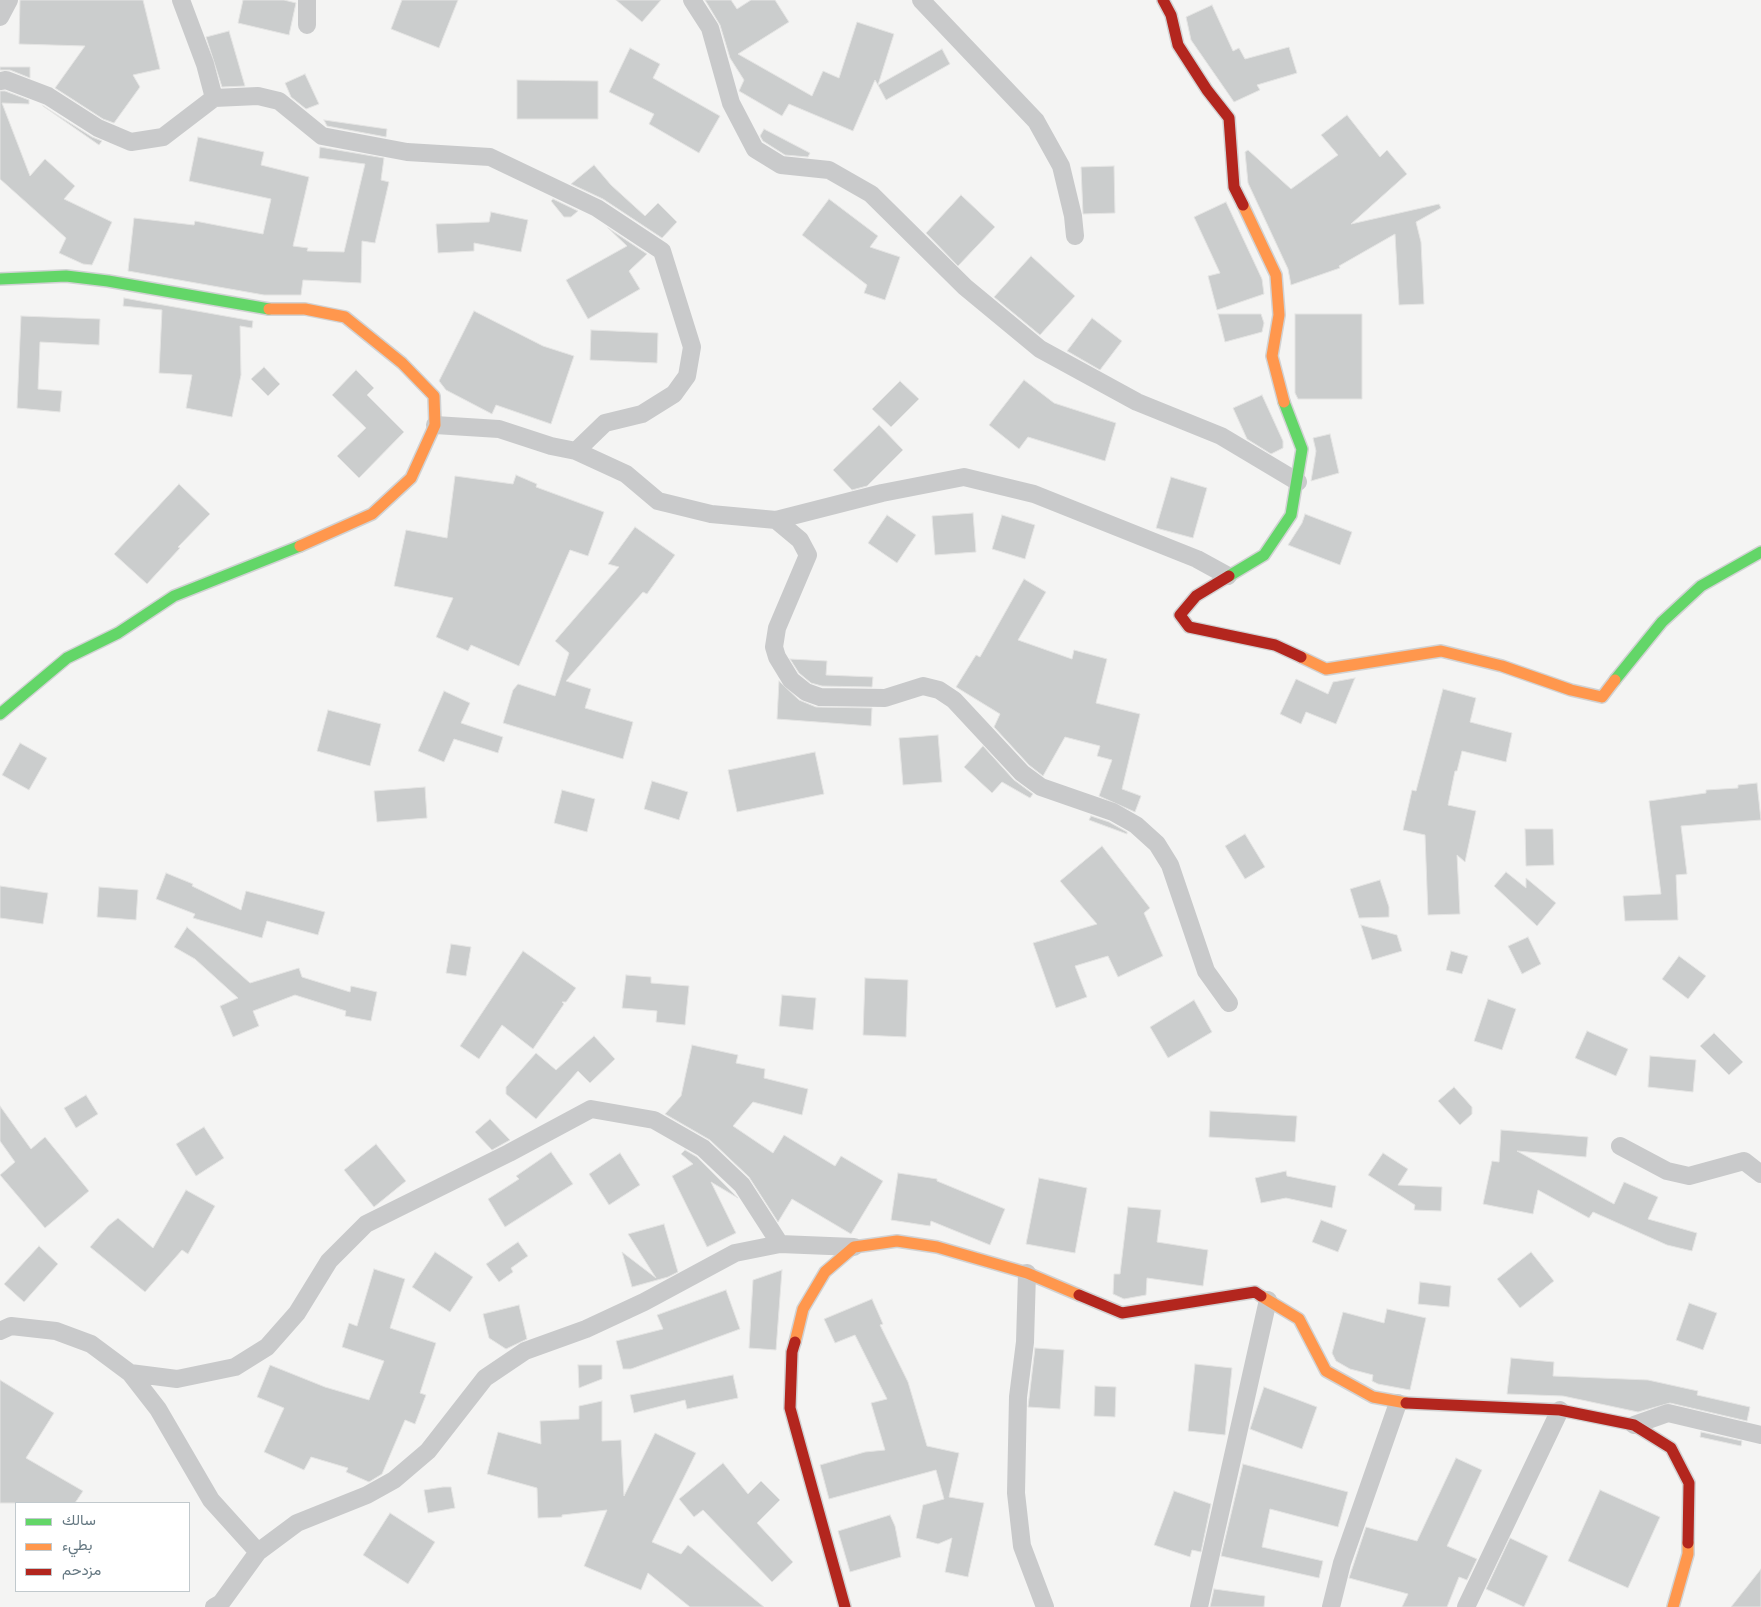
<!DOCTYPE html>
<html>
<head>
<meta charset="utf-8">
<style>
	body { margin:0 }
	#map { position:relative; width:1761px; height:1607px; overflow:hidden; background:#f4f4f3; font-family:"Varela Round",Vazirmatn,sans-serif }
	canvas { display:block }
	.legend { position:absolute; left:15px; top:1502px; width:175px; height:90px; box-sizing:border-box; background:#fff; border:1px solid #c1c9cd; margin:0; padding:6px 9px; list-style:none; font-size:15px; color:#657882 }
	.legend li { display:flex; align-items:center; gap:10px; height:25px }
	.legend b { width:25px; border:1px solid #c1c9cd }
</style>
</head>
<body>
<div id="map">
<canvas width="1761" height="1607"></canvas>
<ul class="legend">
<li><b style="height:6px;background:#63d668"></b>سالك</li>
<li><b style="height:6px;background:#ff974d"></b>بطيء</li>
<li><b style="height:6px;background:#b3261e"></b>مزدحم</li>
</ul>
</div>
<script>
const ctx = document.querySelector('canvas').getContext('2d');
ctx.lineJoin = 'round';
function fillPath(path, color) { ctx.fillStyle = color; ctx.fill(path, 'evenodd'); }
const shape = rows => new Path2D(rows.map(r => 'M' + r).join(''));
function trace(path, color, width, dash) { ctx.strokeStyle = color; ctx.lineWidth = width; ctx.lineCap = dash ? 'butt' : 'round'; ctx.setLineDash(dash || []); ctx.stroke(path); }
const building = shape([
	[20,0,143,0,160,69,133,75,140,87,114,123,103,119,55,88,85,46,19,44,20,0],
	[243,0,284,0,296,3,289,35,238,23,243,0],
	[402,0,458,0,439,48,391,29,402,0],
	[616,0,661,0,642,22,616,0],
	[705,0,731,0,737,9,751,0,775,0,789,22,738,54,812,96,823,71,839,78,857,22,894,34,878,85,875,80,853,131,789,104,782,116,739,91,744,80,730,58,720,25,705,0],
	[1212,5,1233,51,1239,48,1245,59,1289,47,1297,73,1257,85,1260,90,1234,102,1191,40,1186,17,1212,5],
	[229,31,245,86,222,87,206,37,229,31],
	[630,48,660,64,653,78,720,116,699,153,649,124,654,114,609,92,630,48],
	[942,49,950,64,886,100,878,85,942,49],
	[0,67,30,67,30,78,10,70,0,70,0,67],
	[305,74,319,104,306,109,291,97,285,83,305,74],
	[517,80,598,81,598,119,517,119,517,80],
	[0,91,5,91,29,100,29,104,2,103,30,176,45,159,75,186,64,199,112,222,92,265,83,264,59,253,66,238,0,179,0,91],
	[43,106,92,137,102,141,99,145,43,106],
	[1347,115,1380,157,1387,150,1407,174,1351,224,1439,204,1441,208,1416,222,1421,242,1424,304,1399,305,1395,234,1339,266,1340,268,1291,285,1288,269,1248,183,1245,152,1248,150,1291,189,1338,155,1321,135,1347,115],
	[324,120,387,129,386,137,327,126,324,120],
	[764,129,810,153,808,157,785,155,763,141,760,136,764,129],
	[198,137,264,152,261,165,309,177,293,246,308,248,307,251,344,252,365,164,319,158,320,147,384,158,381,180,389,182,375,243,362,241,361,283,303,280,301,295,264,295,128,271,134,218,194,225,195,221,263,234,271,199,189,181,198,137],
	[594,165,611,185,645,216,658,203,677,222,662,238,603,199,571,184,594,165],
	[1114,166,1115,213,1083,214,1081,167,1114,166],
	[961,195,995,227,958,266,926,233,961,195],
	[553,199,578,211,571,217,564,217,551,201,553,199],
	[829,199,878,236,870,247,900,257,885,300,864,293,867,285,802,235,829,199],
	[1226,202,1262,279,1264,294,1217,310,1208,276,1220,273,1194,217,1226,202],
	[491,212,528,220,521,252,474,243,474,251,438,253,436,224,489,222,491,212],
	[608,228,647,254,629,271,640,289,588,319,566,280,627,246,608,228],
	[1031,256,1075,296,1040,335,994,297,1031,256],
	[124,298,253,321,252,328,240,326,241,375,232,417,186,408,192,375,159,373,162,310,123,306,124,298],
	[474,311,543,346,574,356,551,424,496,405,492,414,446,390,439,381,474,311],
	[1218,314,1261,314,1264,323,1262,332,1225,342,1218,314],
	[1295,314,1362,314,1362,399,1298,399,1295,393,1295,314],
	[21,316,100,319,99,345,40,342,38,389,62,391,60,412,17,408,21,316],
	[1092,318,1122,341,1100,370,1067,351,1092,318],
	[591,330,658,333,657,363,590,360,591,330],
	[264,367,280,384,268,396,251,379,264,367],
	[356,370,374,388,367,395,404,432,359,478,337,456,366,428,332,395,356,370],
	[1024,380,1054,403,1116,423,1105,461,1028,437,1019,449,989,425,1024,380],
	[900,381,919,399,891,427,872,409,900,381],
	[1262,395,1283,441,1283,448,1271,454,1247,439,1233,408,1262,395],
	[879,425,903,450,867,486,852,490,833,470,879,425],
	[1330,434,1339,473,1311,481,1316,451,1313,438,1330,434],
	[516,475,537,484,536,487,604,512,588,556,570,550,519,666,471,645,468,651,436,637,453,598,394,586,406,530,447,538,455,476,513,484,516,475],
	[1171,477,1207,488,1193,538,1156,528,1171,477],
	[179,484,210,514,178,547,180,548,147,584,114,554,179,484],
	[973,513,976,552,935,555,932,516,973,513],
	[1305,514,1352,532,1340,565,1288,545,1302,523,1305,514],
	[887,515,916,535,897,563,868,543,887,515],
	[1002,515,1035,525,1025,559,992,549,1002,515],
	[635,527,675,555,647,594,643,592,566,681,591,689,585,708,633,722,623,759,503,723,513,690,518,684,555,696,569,653,555,641,619,567,608,564,635,527],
	[1024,579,1046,592,1018,640,1072,659,1074,650,1107,659,1096,703,1140,714,1122,789,1141,796,1135,812,1099,796,1112,760,1097,756,1100,746,1065,737,1043,776,1029,765,994,727,1000,714,956,687,976,655,980,657,1024,579],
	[790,659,827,661,826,675,873,677,872,687,822,686,811,683,799,673,790,659],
	[1355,678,1336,724,1306,712,1301,724,1280,714,1296,679,1328,694,1333,682,1355,678],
	[779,681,799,700,816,707,872,708,871,726,777,719,779,681],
	[1443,689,1476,698,1470,722,1512,733,1506,762,1462,751,1457,771,1455,771,1448,805,1476,811,1465,862,1457,855,1460,914,1428,915,1425,835,1403,830,1412,790,1416,791,1443,689],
	[444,691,470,703,461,723,503,737,498,753,454,739,444,762,418,751,444,691],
	[328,710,381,724,370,766,317,751,328,710],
	[938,735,942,782,903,785,899,738,938,735],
	[20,743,47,758,29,790,2,775,20,743],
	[983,746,1014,780,1033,794,1030,798,1002,782,992,793,964,767,983,746],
	[815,752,824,794,737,812,728,770,815,752],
	[652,781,688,792,679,820,644,809,652,781],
	[1757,783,1761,820,1681,826,1687,874,1676,875,1678,920,1625,921,1623,896,1661,894,1649,801,1706,793,1706,790,1738,788,1738,785,1757,783],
	[425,787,427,818,377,822,374,791,425,787],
	[562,790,595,799,587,832,554,823,562,790],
	[1091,816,1109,822,1127,832,1127,834,1089,820,1091,816],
	[1525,829,1553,829,1554,865,1526,866,1525,829],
	[1245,834,1265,867,1245,879,1225,846,1245,834],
	[1102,846,1150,908,1144,913,1163,956,1118,977,1108,956,1075,966,1087,997,1056,1008,1033,943,1097,924,1060,881,1102,846],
	[1506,872,1526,888,1526,878,1556,903,1537,926,1494,886,1506,872],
	[166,873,193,884,192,886,241,910,246,891,325,912,318,935,267,921,262,938,193,918,195,914,156,899,166,873],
	[1380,880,1389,907,1389,917,1359,918,1350,889,1380,880],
	[0,886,48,893,43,924,0,918,0,886],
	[99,887,138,890,136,920,97,917,99,887],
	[1361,925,1397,935,1402,951,1372,960,1361,925],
	[187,927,250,983,299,968,302,977,350,992,351,986,377,992,371,1021,345,1016,346,1011,295,995,253,1011,259,1026,233,1037,220,1006,238,998,195,959,174,947,187,927],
	[1528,937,1541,964,1522,974,1508,946,1528,937],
	[451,944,471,947,466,976,446,973,451,944],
	[523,951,576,988,566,1002,562,1002,564,1004,533,1049,502,1025,479,1059,460,1046,523,951],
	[1451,951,1468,956,1462,974,1446,970,1451,951],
	[1679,956,1706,976,1688,999,1662,979,1679,956],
	[626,975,651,977,651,983,689,986,685,1025,656,1022,657,1011,622,1008,626,975],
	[865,978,908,980,906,1037,863,1035,865,978],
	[782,995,816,998,813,1030,779,1026,782,995],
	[1488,999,1516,1009,1502,1050,1474,1041,1488,999],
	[1194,1000,1212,1032,1168,1058,1150,1027,1194,1000],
	[1587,1031,1628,1049,1616,1076,1575,1058,1587,1031],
	[1714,1033,1743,1062,1729,1075,1700,1046,1714,1033],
	[594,1036,615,1059,590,1083,578,1071,536,1119,506,1094,506,1087,536,1053,556,1070,594,1036],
	[692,1045,738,1055,736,1063,765,1069,764,1078,808,1089,802,1115,753,1102,733,1126,773,1153,784,1135,835,1166,841,1156,883,1181,851,1234,792,1199,778,1222,749,1177,710,1140,665,1114,681,1096,692,1045],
	[1650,1056,1696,1060,1693,1092,1648,1087,1650,1056],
	[1454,1087,1472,1107,1472,1114,1460,1125,1438,1101,1454,1087],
	[86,1095,98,1114,76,1128,64,1108,86,1095],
	[0,1106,31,1149,45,1137,89,1191,45,1228,0,1175,15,1162,0,1141,0,1106],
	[1210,1111,1297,1116,1295,1142,1209,1137,1210,1111],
	[490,1119,510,1140,492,1150,475,1132,490,1119],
	[204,1127,224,1158,196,1176,176,1144,204,1127],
	[1501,1130,1588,1137,1586,1157,1517,1151,1614,1204,1624,1182,1658,1197,1648,1219,1697,1233,1692,1251,1667,1245,1593,1212,1589,1218,1538,1190,1533,1214,1483,1204,1492,1161,1499,1162,1501,1130],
	[376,1144,406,1181,374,1207,344,1170,376,1144],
	[685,1150,697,1157,738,1198,711,1182,736,1233,707,1247,672,1176,693,1164,681,1154,685,1150],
	[551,1152,573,1184,505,1227,488,1199,519,1179,516,1176,551,1152],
	[620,1153,640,1185,609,1205,589,1174,620,1153],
	[1383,1153,1408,1169,1398,1185,1442,1187,1441,1211,1414,1210,1415,1205,1368,1175,1383,1153],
	[1286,1171,1287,1176,1336,1186,1332,1208,1286,1198,1261,1203,1255,1178,1286,1171],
	[898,1173,937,1179,937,1181,1005,1209,990,1245,931,1221,930,1226,891,1220,898,1173],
	[1039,1178,1087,1188,1075,1253,1026,1244,1039,1178],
	[186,1190,215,1206,188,1254,182,1250,145,1292,90,1247,108,1226,118,1218,153,1248,186,1190],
	[1128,1207,1161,1210,1157,1242,1208,1250,1203,1286,1147,1278,1146,1295,1124,1299,1113,1294,1114,1274,1120,1274,1128,1207],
	[1321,1220,1347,1230,1338,1252,1312,1242,1321,1220],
	[664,1224,678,1272,668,1277,632,1287,622,1252,656,1278,628,1234,664,1224],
	[518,1242,528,1256,511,1268,513,1272,499,1282,486,1264,518,1242],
	[39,1246,58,1264,24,1302,4,1284,39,1246],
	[435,1252,473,1277,450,1312,412,1287,435,1252],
	[1531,1252,1554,1281,1520,1308,1497,1279,1531,1252],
	[374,1269,405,1279,390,1328,436,1343,420,1393,426,1395,415,1424,405,1420,382,1474,369,1482,346,1472,348,1468,311,1457,304,1470,264,1452,284,1408,257,1397,270,1365,325,1387,369,1400,384,1361,342,1347,349,1323,357,1326,374,1269],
	[782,1270,776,1350,749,1348,753,1280,782,1270],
	[1420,1282,1451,1286,1449,1307,1418,1304,1420,1282],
	[726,1290,740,1329,631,1369,623,1369,616,1341,663,1329,657,1315,726,1290],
	[872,1299,883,1324,880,1325,908,1382,927,1446,959,1453,949,1497,984,1503,968,1577,945,1572,952,1538,938,1544,916,1538,923,1505,944,1499,936,1470,829,1499,820,1465,865,1452,885,1450,871,1403,887,1399,855,1335,835,1343,824,1319,872,1299],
	[1689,1303,1717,1313,1703,1350,1676,1340,1689,1303],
	[519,1305,527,1339,506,1349,489,1338,483,1314,519,1305],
	[1387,1309,1426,1318,1410,1390,1378,1384,1372,1381,1373,1375,1350,1369,1336,1361,1332,1353,1343,1312,1384,1323,1387,1309],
	[1035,1348,1064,1350,1060,1409,1028,1407,1035,1348],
	[1511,1358,1554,1362,1553,1376,1648,1380,1698,1391,1697,1395,1750,1407,1747,1421,1670,1403,1638,1412,1563,1396,1507,1394,1511,1358],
	[1195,1364,1232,1368,1225,1435,1188,1431,1195,1364],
	[578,1365,602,1365,602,1379,579,1388,578,1365],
	[733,1375,738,1398,687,1409,685,1400,634,1413,630,1395,733,1375],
	[0,1380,54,1413,26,1458,83,1491,75,1503,0,1503,0,1380],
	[1095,1386,1116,1387,1115,1417,1094,1416,1095,1386],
	[1264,1387,1317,1407,1302,1449,1250,1429,1264,1387],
	[602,1401,602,1441,621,1440,624,1496,655,1433,696,1453,652,1542,681,1554,688,1545,764,1607,690,1607,648,1573,641,1590,584,1566,607,1510,562,1515,562,1517,538,1518,537,1488,487,1474,498,1432,541,1444,540,1421,579,1419,579,1406,602,1401],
	[1701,1432,1742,1441,1741,1446,1700,1437,1701,1432],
	[1456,1458,1482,1470,1447,1546,1477,1559,1467,1580,1459,1577,1447,1607,1402,1607,1408,1594,1349,1578,1366,1527,1417,1541,1456,1458],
	[723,1463,748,1494,761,1481,780,1500,757,1523,793,1562,772,1582,703,1510,694,1517,679,1499,723,1463],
	[1243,1464,1348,1492,1338,1527,1270,1509,1262,1547,1323,1561,1319,1578,1221,1556,1243,1464],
	[443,1487,451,1487,455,1508,428,1513,424,1490,443,1487],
	[1600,1490,1660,1517,1628,1588,1568,1561,1600,1490],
	[1174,1491,1211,1504,1201,1552,1192,1550,1190,1557,1154,1545,1174,1491],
	[390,1513,435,1542,408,1584,363,1555,390,1513],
	[890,1515,895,1526,901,1557,850,1572,838,1531,890,1515],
	[1510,1538,1548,1556,1524,1607,1486,1589,1510,1538],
	[1761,1569,1761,1607,1731,1607,1761,1569],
	[1214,1589,1265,1596,1264,1607,1210,1607,1214,1589]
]);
const street = shape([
	[307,0,307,25],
	[692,0,710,28,731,103,755,149,781,165,829,170,871,194,965,287,1040,349,1137,402,1221,436,1298,482],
	[921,0,1036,121,1061,166,1073,216,1075,236],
	[0,17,9,0],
	[0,81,6,80,48,96,98,128,131,142,163,137,214,98,205,64,181,0],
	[214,98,258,96,279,101,322,136,407,152,490,157,597,208,662,251,692,347,687,376,674,394,642,414,605,423,576,451],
	[435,425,499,429,551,446,576,451,626,474,658,501,711,514,776,520,882,493,964,477,1034,494,1197,559,1228,576],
	[776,520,800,540,808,555,777,628,774,647,777,657,791,680,806,692,820,697,885,698,923,686,939,690,954,700,1022,773,1041,787,1113,812,1136,825,1157,844,1170,865,1206,971,1229,1003],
	[1620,1146,1667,1171,1689,1176,1744,1161,1761,1174],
	[1027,1273,1025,1342,1018,1397,1016,1493,1022,1546,1045,1607],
	[0,1331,11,1326,56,1331,91,1344,130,1373,158,1409,211,1500,258,1552],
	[130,1373,177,1379,235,1367,267,1347,297,1313,329,1261,366,1224,509,1153,591,1109,654,1120,703,1148,742,1185,780,1244],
	[1634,1425,1668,1413,1761,1435],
	[214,1607,221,1603,258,1552,297,1523,367,1495,394,1480,428,1451,485,1378,525,1351,586,1329,644,1302,735,1253,780,1244,854,1247],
	[1199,1607,1268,1300],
	[1331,1607,1342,1563,1398,1403],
	[1466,1607,1560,1410]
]);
const fast = shape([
	[0,279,66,276,108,281,269,309],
	[1229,576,1264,555,1291,515,1302,449,1284,402],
	[1615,680,1662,622,1701,586,1761,552],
	[0,714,67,658,118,633,174,596,300,546]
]);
const slow = shape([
	[1243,205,1276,275,1279,315,1272,356,1284,402],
	[269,309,305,309,345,317,402,363,434,396,435,425,411,478,372,514,300,546],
	[1301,657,1326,669,1441,651,1502,666,1571,690,1602,697,1615,680],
	[1261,1296,1299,1319,1326,1371,1373,1397,1406,1403],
	[795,1342,803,1309,825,1272,854,1247,897,1241,937,1247,1027,1273,1079,1295],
	[1673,1607,1688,1554,1688,1543]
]);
const jam = shape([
	[1163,0,1171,15,1178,45,1207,90,1229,118,1234,187,1243,205],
	[1229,576,1196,596,1180,615,1189,627,1275,645,1301,657],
	[1079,1295,1122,1313,1255,1292,1261,1296],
	[795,1342,792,1352,790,1408,845,1607],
	[1406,1403,1560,1410,1634,1425,1671,1448,1689,1483,1688,1543]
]);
fillPath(building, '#cbcdcd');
trace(building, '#e4e4e3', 1);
trace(fast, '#d1d2d3', 14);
trace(slow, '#d1d2d3', 14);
trace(jam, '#d1d2d3', 14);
trace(street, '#c9cacb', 18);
trace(fast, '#63d668', 11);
trace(slow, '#ff974d', 11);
trace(jam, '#b3261e', 11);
</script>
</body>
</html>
